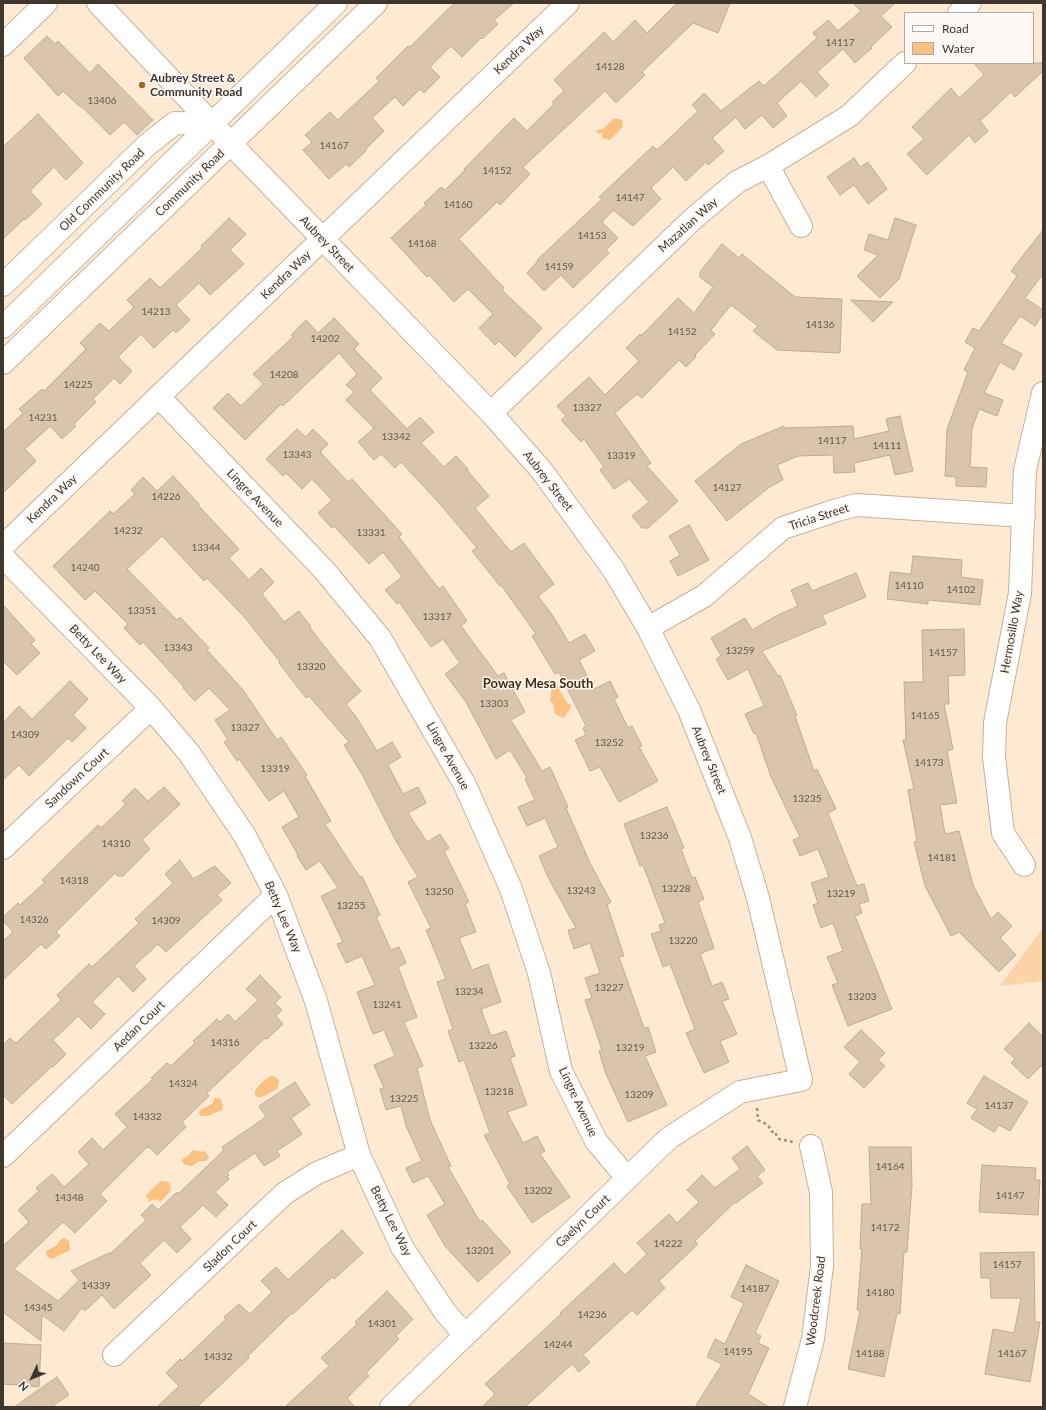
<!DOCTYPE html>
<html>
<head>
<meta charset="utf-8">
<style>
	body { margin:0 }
	#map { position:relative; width:1046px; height:1410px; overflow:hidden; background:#fee9d2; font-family:Lato,sans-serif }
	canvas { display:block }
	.frame { position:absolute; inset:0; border:4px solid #3f372e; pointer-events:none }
	.legend { position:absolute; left:904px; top:12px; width:130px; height:52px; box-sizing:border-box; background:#fef9f5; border:1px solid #b2aba5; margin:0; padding:5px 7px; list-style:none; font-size:12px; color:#3f372e }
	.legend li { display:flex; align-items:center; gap:8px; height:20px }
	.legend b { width:20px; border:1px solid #b2aba5 }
	.north { position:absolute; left:12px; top:1358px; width:40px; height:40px; -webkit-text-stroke:3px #fef9f5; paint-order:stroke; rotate:226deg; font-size:11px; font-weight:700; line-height:16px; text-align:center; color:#3f372e }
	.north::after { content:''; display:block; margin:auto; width:14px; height:18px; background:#3f372e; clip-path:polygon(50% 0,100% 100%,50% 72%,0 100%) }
</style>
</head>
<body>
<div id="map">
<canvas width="1046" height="1410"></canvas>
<div class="frame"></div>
<ul class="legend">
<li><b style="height:5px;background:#fff"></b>Road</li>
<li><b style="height:11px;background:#fbc180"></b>Water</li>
</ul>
<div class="north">N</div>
</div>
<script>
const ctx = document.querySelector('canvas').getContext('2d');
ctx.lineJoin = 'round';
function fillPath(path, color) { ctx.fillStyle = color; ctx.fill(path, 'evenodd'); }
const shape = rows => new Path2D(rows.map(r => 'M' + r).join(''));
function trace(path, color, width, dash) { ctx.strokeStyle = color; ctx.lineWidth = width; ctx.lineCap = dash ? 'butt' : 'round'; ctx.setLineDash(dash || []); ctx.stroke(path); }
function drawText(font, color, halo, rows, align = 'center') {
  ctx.font = font + ' Lato,sans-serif'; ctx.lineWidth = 3; ctx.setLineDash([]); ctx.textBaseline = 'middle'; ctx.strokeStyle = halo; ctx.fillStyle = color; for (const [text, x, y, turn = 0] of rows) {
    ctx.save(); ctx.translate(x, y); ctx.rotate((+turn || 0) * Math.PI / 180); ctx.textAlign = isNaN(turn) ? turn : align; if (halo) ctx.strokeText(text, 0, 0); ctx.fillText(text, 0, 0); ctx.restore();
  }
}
const green = shape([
	[1043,928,1043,981,1000,986]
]);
const water = shape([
	[614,118,622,120,623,127,610,140,603,138,602,136,603,132,600,134,597,133,596,131,599,129,602,130],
	[558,687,568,704,570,704,571,707,564,718,555,714,553,703,551,702,550,698,551,697,551,690,552,688],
	[270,1076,274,1076,278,1079,279,1083,277,1089,262,1097,257,1097,255,1095,255,1091,260,1084],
	[215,1098,219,1098,221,1100,223,1105,222,1110,208,1116,201,1116,199,1113,200,1110,212,1104],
	[193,1150,202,1152,203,1150,208,1155,209,1157,206,1161,199,1161,192,1166,185,1165,182,1161,183,1158,188,1156],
	[161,1181,169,1182,171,1188,170,1192,160,1202,155,1199,148,1202,149,1199,147,1197,145,1196],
	[64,1238,69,1241,70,1250,52,1259,47,1257,46,1251,56,1246,60,1240]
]);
const building = shape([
	[455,3,514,3,494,20,498,24,482,39,481,38,462,57,451,46,430,67,440,77,424,93,420,89,403,106,395,97,372,118,384,131,365,150,366,151,349,167,346,164,329,179,303,150,312,142,305,135,330,112,338,120,379,81,376,78,408,46,410,47,446,11,455,3],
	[677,3,730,3,718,33,693,23,642,72,645,75,616,103,605,91,523,167,530,174,500,205,497,202,459,239,504,288,502,290,542,328,515,357,499,341,495,345,479,328,493,314,468,289,454,302,429,275,427,277,391,238,426,205,424,203,441,187,445,190,465,170,464,169,514,118,527,131,554,104,552,102,564,91,554,80,604,32,613,42,635,20,647,33,677,3],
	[853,3,895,3,881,16,892,27,871,47,872,48,855,63,843,49,817,72,829,85,816,97,801,81,777,103,787,116,773,128,762,115,745,129,736,117,712,138,724,151,708,165,706,162,686,181,673,167,651,188,661,199,633,226,613,210,602,222,618,238,606,250,609,253,573,288,561,275,544,291,527,273,538,261,537,260,602,199,599,197,653,146,657,150,698,111,692,105,704,93,721,111,759,81,764,86,817,38,813,33,828,20,838,31,861,11,853,3],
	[47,36,55,44,58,41,90,73,98,64,153,120,137,135,124,122,110,135,83,108,78,105,63,91,58,96,24,58,47,36],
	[974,63,1043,63,1043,71,1015,97,1011,92,980,121,988,131,975,143,969,135,927,175,907,154,924,139,912,127,951,88,959,98,984,75,974,63],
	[38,114,83,163,66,180,54,167,30,191,42,204,25,220,24,219,3,239,3,147,38,114],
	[854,158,860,167,868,162,887,189,868,204,854,185,840,195,827,177,854,158],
	[229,218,246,234,230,250,244,264,210,295,199,283,176,305,190,320,176,333,173,330,154,348,141,334,118,357,132,371,120,384,114,378,93,399,96,402,74,424,76,426,62,439,50,426,25,449,36,461,3,493,3,432,23,413,19,409,42,389,44,391,86,349,80,343,100,323,109,331,134,307,127,300,150,278,160,288,202,248,201,246,229,218],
	[895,218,916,225,899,279,880,298,857,276,878,255,864,250,869,234,888,240,895,218],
	[1043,230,1043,274,1025,298,1043,310,1043,314,1035,326,1020,316,1001,343,1022,354,1014,370,1000,362,984,393,1003,400,997,416,979,409,972,429,970,467,987,468,986,487,956,486,956,477,945,476,947,429,968,372,964,370,975,348,965,342,973,328,979,331,1017,276,1011,271,1043,230],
	[722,244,739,258,742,254,795,297,842,299,840,353,777,350,753,331,758,326,731,305,711,330,715,334,695,355,696,357,686,367,679,360,642,398,637,394,615,413,651,463,647,466,678,501,648,528,642,528,632,516,649,502,629,479,614,489,600,470,604,467,584,439,581,442,561,420,566,416,557,406,589,377,605,395,639,361,626,348,640,334,641,336,678,298,694,313,713,287,700,277,700,272,722,244],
	[851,300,893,302,873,322,851,300],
	[334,318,359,344,354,349,382,378,370,390,407,429,420,417,434,432,421,443,444,467,456,456,468,469,467,470,489,496,475,508,511,552,524,543,554,584,538,596,553,616,569,643,585,634,595,651,579,660,594,689,610,681,618,697,614,699,628,728,632,726,642,746,639,747,658,781,619,802,600,767,590,771,575,740,586,735,583,728,586,726,559,672,555,674,532,636,536,634,501,585,500,586,472,551,477,548,440,504,401,462,395,468,381,454,374,460,358,442,374,428,346,400,354,392,346,385,357,374,339,353,283,406,281,404,245,440,213,408,228,393,241,406,263,384,253,374,293,337,291,335,306,320,318,333,334,318],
	[900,416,913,471,895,475,890,455,854,463,855,472,834,473,833,455,798,456,777,465,783,480,771,486,727,521,695,481,741,444,784,426,785,428,853,426,854,439,889,431,886,419,900,416],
	[297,429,306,437,313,429,328,444,320,452,348,482,352,479,402,534,399,537,439,589,443,586,467,621,461,626,498,676,504,673,525,712,511,720,542,771,550,767,568,807,566,808,590,863,611,902,607,905,624,956,619,957,644,1028,648,1027,656,1052,645,1056,667,1105,628,1122,606,1074,599,1051,602,1050,585,1000,592,998,585,978,600,973,590,943,574,949,568,930,576,928,548,877,539,856,558,847,545,818,527,826,518,807,535,800,525,779,527,778,510,750,496,759,466,702,445,674,460,663,443,639,431,647,399,602,397,604,385,590,402,577,383,552,369,564,334,526,332,528,318,513,332,500,312,479,302,489,286,473,283,476,266,459,297,429],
	[173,476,199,504,198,505,239,549,229,558,249,580,261,568,274,582,262,594,284,622,299,611,311,627,310,628,339,665,361,691,346,704,357,718,377,751,392,742,401,757,388,765,403,794,418,787,426,803,408,813,427,842,440,834,449,848,444,851,469,902,465,904,476,932,459,938,472,970,488,964,501,1002,481,1009,491,1036,506,1031,515,1056,510,1058,527,1105,507,1112,523,1143,537,1136,545,1151,540,1154,570,1197,532,1223,507,1186,510,1184,484,1135,490,1133,464,1060,459,1062,448,1031,453,1029,437,982,446,979,426,930,431,928,408,882,418,877,396,841,363,776,344,745,349,742,309,696,306,698,279,663,280,662,246,619,207,578,204,581,162,536,127,569,177,620,180,617,209,648,207,650,243,690,277,740,281,737,307,775,305,776,331,821,325,824,360,877,362,876,380,915,376,917,391,950,399,947,406,963,398,967,417,1017,404,1022,423,1066,417,1068,430,1120,451,1166,448,1167,480,1222,482,1220,511,1252,478,1282,445,1246,427,1215,445,1204,428,1176,413,1183,406,1168,422,1161,406,1126,401,1106,386,1110,380,1089,384,1088,374,1065,395,1056,384,1030,373,1034,357,992,375,985,362,956,346,963,337,944,343,942,321,896,338,888,320,861,306,870,297,856,298,855,282,827,299,817,284,791,269,801,239,759,237,761,224,742,228,740,215,720,230,710,209,688,195,701,183,688,184,687,143,642,140,645,124,628,128,624,95,591,85,600,53,566,110,511,113,514,135,494,131,490,143,477,157,491,173,476],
	[689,525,709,560,678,576,670,561,680,555,669,536,689,525],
	[913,556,962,560,961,577,983,580,980,605,928,600,928,604,887,599,890,572,911,574,913,556],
	[856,573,866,597,822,615,826,624,762,651,778,676,780,675,797,715,795,716,814,771,817,769,836,809,828,813,857,886,864,884,869,901,859,904,862,913,855,916,892,1009,848,1026,832,985,838,983,827,957,843,951,833,923,821,928,813,905,818,903,811,883,829,877,818,849,800,856,793,840,800,837,771,777,756,733,754,734,745,714,764,706,748,669,728,680,716,659,721,656,711,638,745,618,752,630,778,615,798,606,791,590,808,583,812,591,856,573],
	[3,605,35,640,31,644,40,653,17,675,3,661,3,605],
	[964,629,965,675,948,676,949,704,944,704,953,749,947,751,957,803,940,805,945,834,959,831,973,885,991,919,998,912,1012,926,1000,938,1016,955,999,972,959,932,951,936,925,886,914,842,917,841,908,790,914,789,903,740,906,740,904,682,923,682,922,630,964,629],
	[70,681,88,699,73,715,86,728,72,742,68,738,29,776,19,765,3,780,3,723,19,706,32,719,70,681],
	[164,787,180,804,142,840,150,849,123,876,118,876,115,873,56,932,60,936,46,949,41,944,3,980,3,941,13,932,3,921,3,917,18,903,20,905,45,882,42,880,98,825,101,828,126,804,122,801,135,788,148,801,164,787],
	[667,807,684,848,681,849,692,878,695,877,704,899,698,902,714,948,700,954,712,986,722,982,729,999,722,1001,737,1034,720,1041,729,1062,704,1073,686,1033,695,1029,670,964,663,967,651,934,661,931,659,925,665,923,643,865,640,866,624,824,667,807],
	[180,860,193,879,215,866,231,883,217,895,222,900,166,952,158,944,134,966,146,979,133,992,118,976,92,1002,105,1014,91,1029,78,1016,53,1040,66,1054,53,1067,52,1066,12,1104,3,1095,3,1045,10,1038,16,1043,61,1000,57,995,89,964,92,967,139,923,135,919,173,883,165,874,180,860],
	[260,975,281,997,275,1003,282,1010,276,1016,283,1024,267,1039,265,1038,207,1093,209,1096,182,1122,186,1127,157,1155,149,1147,146,1148,100,1194,107,1201,75,1233,63,1222,14,1269,58,1301,79,1280,71,1271,109,1253,110,1254,146,1220,141,1215,152,1204,158,1210,177,1192,178,1194,224,1150,222,1147,266,1117,259,1106,295,1082,310,1105,291,1118,302,1134,277,1151,280,1156,264,1166,255,1153,227,1172,229,1175,227,1177,229,1179,215,1192,228,1205,216,1217,203,1205,180,1227,191,1239,177,1253,164,1240,140,1263,151,1275,114,1309,102,1295,85,1311,82,1308,64,1331,42,1315,41,1341,3,1312,3,1246,29,1222,18,1210,39,1191,36,1188,52,1174,64,1187,89,1164,78,1152,92,1138,103,1150,127,1127,115,1114,153,1079,151,1078,167,1063,171,1066,195,1043,193,1041,217,1019,220,1022,228,1014,235,1022,258,1000,246,989,260,975],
	[1029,1023,1043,1037,1043,1064,1028,1079,1011,1063,1015,1059,1004,1049,1029,1023],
	[861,1030,885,1053,878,1060,885,1066,864,1088,849,1074,860,1062,844,1047,861,1030],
	[984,1076,1028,1102,1010,1131,999,1125,994,1132,971,1118,977,1109,967,1103,984,1076],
	[747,1146,765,1170,757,1176,763,1183,736,1203,735,1202,695,1241,698,1244,659,1281,665,1288,637,1315,632,1310,583,1355,590,1362,579,1372,572,1364,525,1407,482,1407,495,1394,485,1384,561,1314,560,1313,614,1263,625,1275,647,1254,637,1243,669,1214,677,1223,699,1202,687,1190,702,1175,715,1188,740,1169,732,1158,747,1146],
	[869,1147,911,1147,912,1186,907,1252,904,1252,900,1314,897,1313,884,1377,848,1369,860,1311,857,1310,862,1249,860,1249,862,1204,871,1204,869,1147],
	[982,1165,1036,1168,1035,1180,1040,1180,1038,1215,979,1212,982,1165],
	[342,1230,363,1253,334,1279,332,1277,293,1314,292,1313,248,1356,249,1358,197,1407,157,1407,179,1386,166,1373,180,1359,182,1361,226,1319,224,1317,239,1304,250,1314,272,1292,261,1281,276,1267,288,1280,342,1230],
	[1034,1252,1035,1322,1040,1322,1030,1382,985,1374,993,1329,1014,1333,1021,1298,991,1298,990,1278,981,1278,980,1253,1034,1252],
	[746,1265,779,1281,755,1333,761,1336,758,1343,769,1348,748,1394,769,1407,695,1407,722,1364,707,1357,715,1339,725,1344,744,1303,731,1297,746,1265],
	[387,1291,413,1319,396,1336,399,1339,366,1373,369,1376,347,1398,355,1407,285,1407,329,1366,321,1358,357,1324,355,1322,387,1291],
	[3,1343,41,1345,39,1387,3,1384,3,1343],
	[57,1377,69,1395,51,1407,14,1407,57,1377]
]);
const path = shape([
	[757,1108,758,1120,768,1125,772,1132,774,1131,779,1139,793,1142]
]);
const minor = shape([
	[98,3,231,144,491,413,542,471,613,569,648,628,689,710,740,838,758,898,801,1080,740,1092,669,1138,391,1407],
	[959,13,970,3],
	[3,45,46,3],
	[768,166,801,226],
	[3,285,147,145,175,123,212,124],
	[159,397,324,570,380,638,465,785,511,889,539,973,561,1071,596,1141,627,1178],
	[491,413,694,218,737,182,768,166,849,116,905,63],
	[3,546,568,3],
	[3,557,151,708,189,753,245,836,276,895,316,1001,359,1155,402,1247,445,1312,465,1335],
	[648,628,704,596,783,528,837,510,856,505,1024,516],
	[3,848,151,708],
	[1024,865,1003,833,994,757,995,723,1020,593,1025,470,1043,393],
	[3,1156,276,895],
	[114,1355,285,1193,317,1173,359,1155],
	[795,1407,813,1339,822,1266,821,1192,811,1146]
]);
const major = shape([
	[3,327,336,3],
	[3,363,376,3]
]);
const markers = [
	[142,85,4,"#9e6821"]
];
const numberNames = [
	["14117",840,43],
	["14128",610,67],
	["13406",102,101],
	["14167",334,146],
	["14152",497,171],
	["14147",630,198],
	["14160",458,205],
	["14153",592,236],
	["14168",422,244],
	["14159",559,267],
	["14213",156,312],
	["14136",820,325],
	["14152",682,332],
	["14202",325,339],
	["14208",284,375],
	["14225",78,385],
	["13327",587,408],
	["14231",43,418],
	["13342",396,437],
	["14117",832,441],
	["14111",887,446],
	["13343",297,455],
	["13319",621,456],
	["14127",727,488],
	["14226",166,497],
	["14232",128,531],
	["13331",371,533],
	["13344",206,548],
	["14240",85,568],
	["14110",909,586],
	["14102",961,590],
	["13351",142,611],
	["13317",437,617],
	["13343",178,648],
	["13259",740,651],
	["14157",943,653],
	["13320",311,667],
	["13303",494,704],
	["14165",925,716],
	["13327",245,728],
	["14309",25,735],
	["13252",609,743],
	["14173",929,763],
	["13319",275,769],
	["13235",807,799],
	["13236",654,836],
	["14310",116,844],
	["14181",942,858],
	["14318",74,881],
	["13228",676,889],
	["13243",581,891],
	["13250",439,892],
	["13219",841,894],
	["13255",351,906],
	["14326",34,920],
	["14309",166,921],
	["13220",683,941],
	["13227",609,988],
	["13234",469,992],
	["13203",862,997],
	["13241",387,1005],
	["14316",225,1043],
	["13226",483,1046],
	["13219",630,1048],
	["14324",183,1084],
	["13218",499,1092],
	["13209",639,1095],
	["13225",404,1099],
	["14137",999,1106],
	["14332",147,1117],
	["14164",890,1167],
	["13202",538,1191],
	["14147",1010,1196],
	["14348",69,1198],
	["14172",885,1228],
	["14222",668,1244],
	["13201",480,1251],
	["14157",1007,1265],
	["14339",96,1286],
	["14187",755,1289],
	["14180",880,1293],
	["14345",38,1308],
	["14236",592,1315],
	["14301",382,1324],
	["14244",558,1345],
	["14195",738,1352],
	["14188",870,1354],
	["14167",1012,1354],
	["14332",218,1357]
];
const streetNames = [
	["Kendra Way",519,50,-44],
	["Community Road",190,183,-44],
	["Old Community Road",102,190,-44],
	["Mazatlan Way",688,225,-42],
	["Aubrey Street",327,244,46],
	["Kendra Way",286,275,-44],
	["Aubrey Street",548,481,52],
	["Lingre Avenue",255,498,46],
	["Kendra Way",52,499,-44],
	["Tricia Street",819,517,-18],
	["Hermosillo Way",1012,632,-80],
	["Betty Lee Way",98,654,46],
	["Lingre Avenue",448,756,61],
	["Aubrey Street",709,760,68],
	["Sandown Court",77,778,-43],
	["Betty Lee Way",283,917,67],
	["Aedan Court",139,1026,-44],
	["Lingre Avenue",578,1102,65],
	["Betty Lee Way",391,1221,63],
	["Gaelyn Court",583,1221,-44],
	["Sladon Court",230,1246,-44],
	["Woodcreek Road",816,1301,-83]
];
const poiNames = [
	["Aubrey Street &",150,78],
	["Community Road",150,92]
];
const neighbourhoodNames = [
	["Poway Mesa South",538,684]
];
fillPath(green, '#fdd4a7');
fillPath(water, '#fbc180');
fillPath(building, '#d9c4ae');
trace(building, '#bfab95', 1);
trace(minor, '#c6b19b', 24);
trace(major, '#c6b19b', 24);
trace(path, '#9e8f80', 2.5, [3, 3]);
trace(minor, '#fff', 22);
trace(major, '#fff', 22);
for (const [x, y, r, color] of markers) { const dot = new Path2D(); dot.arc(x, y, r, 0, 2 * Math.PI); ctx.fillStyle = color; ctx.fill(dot); trace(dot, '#fef9f5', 1.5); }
drawText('10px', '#665a4e', null, numberNames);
drawText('12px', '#3f372e', '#fef9f5', streetNames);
drawText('bold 12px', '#3f372e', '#fef9f5', poiNames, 'left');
drawText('bold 13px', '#462c0b', '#fef9f5', neighbourhoodNames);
</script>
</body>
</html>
